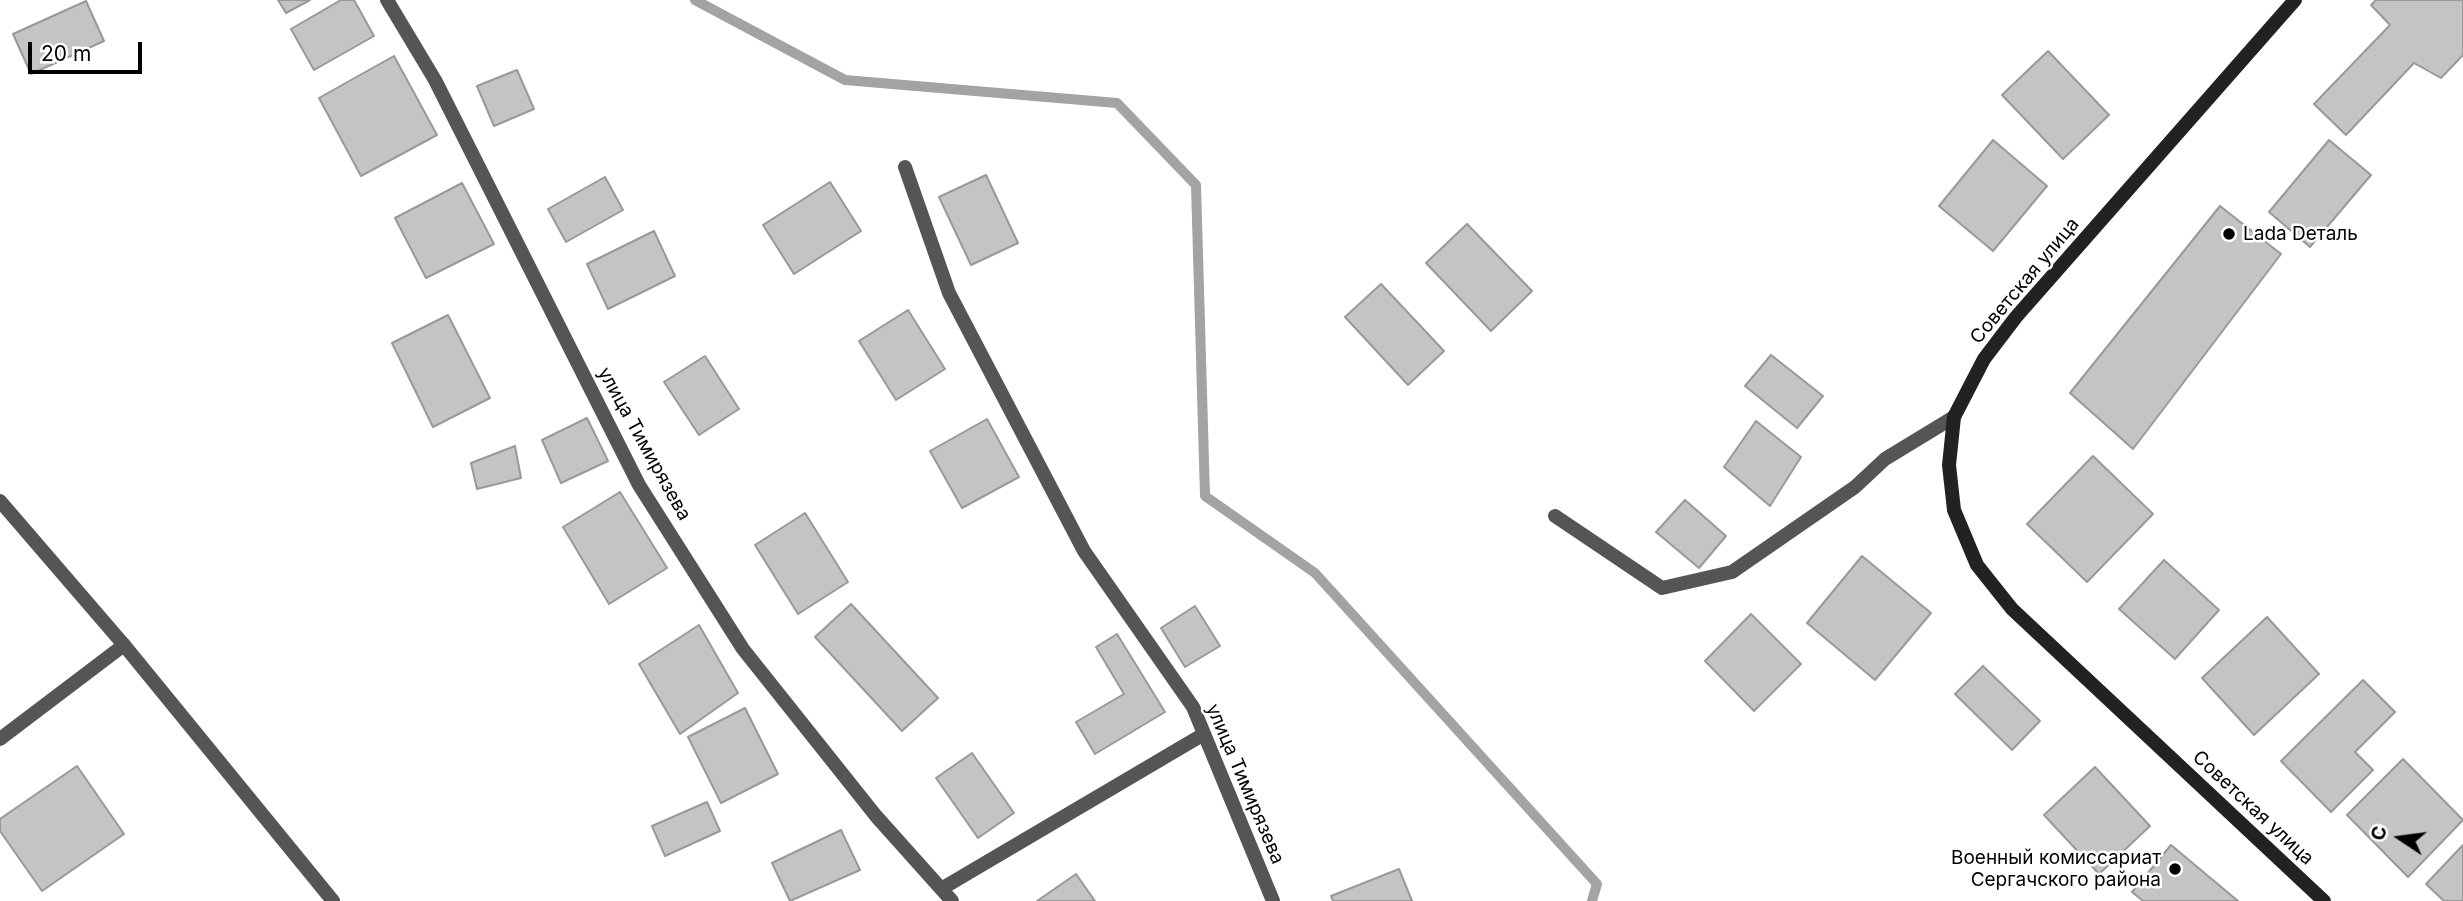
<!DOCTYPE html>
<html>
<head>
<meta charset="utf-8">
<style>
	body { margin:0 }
	#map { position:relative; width:2463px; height:901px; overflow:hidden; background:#fff; font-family:Inter,sans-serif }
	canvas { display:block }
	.north { position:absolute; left:2365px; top:803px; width:70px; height:70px; -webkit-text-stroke:5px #fff; paint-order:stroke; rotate:283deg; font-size:19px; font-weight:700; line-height:28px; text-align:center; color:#000 }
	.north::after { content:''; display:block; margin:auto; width:24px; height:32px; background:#000; clip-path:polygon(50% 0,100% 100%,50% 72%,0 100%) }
	.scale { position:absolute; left:28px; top:42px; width:114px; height:32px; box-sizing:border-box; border:4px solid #000; border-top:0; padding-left:9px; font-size:21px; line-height:24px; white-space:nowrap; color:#000; -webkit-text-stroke:5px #fff; paint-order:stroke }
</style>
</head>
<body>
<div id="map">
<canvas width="2463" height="901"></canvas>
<div class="north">С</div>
<div class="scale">20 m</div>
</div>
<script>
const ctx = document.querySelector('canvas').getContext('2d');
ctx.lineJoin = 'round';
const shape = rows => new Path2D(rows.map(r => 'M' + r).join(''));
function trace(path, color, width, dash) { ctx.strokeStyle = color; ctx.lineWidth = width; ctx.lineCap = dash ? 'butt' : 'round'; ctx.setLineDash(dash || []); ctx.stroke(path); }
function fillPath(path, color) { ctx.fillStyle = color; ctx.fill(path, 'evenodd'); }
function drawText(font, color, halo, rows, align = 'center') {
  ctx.font = font + ' Inter,sans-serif'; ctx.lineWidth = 5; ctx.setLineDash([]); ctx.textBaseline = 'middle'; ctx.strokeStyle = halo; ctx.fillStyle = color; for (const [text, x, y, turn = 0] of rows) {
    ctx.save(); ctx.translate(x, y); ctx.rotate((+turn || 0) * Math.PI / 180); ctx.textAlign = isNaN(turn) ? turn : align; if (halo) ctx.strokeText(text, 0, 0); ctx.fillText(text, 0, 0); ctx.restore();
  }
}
const stream = shape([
	[695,0,845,80,1117,103,1196,185,1205,496,1315,573,1597,884,1592,901]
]);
const building = shape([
	[278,0,310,0,286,13,278,0],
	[341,0,354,0,374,36,314,70,291,29,341,0],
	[2376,0,2463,0,2463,55,2441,78,2414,63,2346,135,2314,104,2390,25,2371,5,2376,0],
	[86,1,104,41,31,74,13,34,86,1],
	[2048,51,2109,115,2063,159,2002,95,2048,51],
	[394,56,437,135,361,176,319,98,394,56],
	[517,70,534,109,494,126,477,86,517,70],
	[1993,140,2047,186,1993,251,1939,206,1993,140],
	[2329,140,2371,175,2310,247,2269,212,2329,140],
	[986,175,1018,243,971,265,939,197,986,175],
	[605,177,623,210,566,242,548,209,605,177],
	[830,182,861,231,794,274,763,225,830,182],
	[462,183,494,244,426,278,395,218,462,183],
	[2220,206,2281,254,2133,449,2070,393,2220,206],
	[1467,224,1532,291,1491,331,1426,263,1467,224],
	[654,231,675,276,608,309,587,264,654,231],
	[1381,284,1444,351,1408,385,1345,317,1381,284],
	[908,310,945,369,896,400,859,341,908,310],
	[448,315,490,398,433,427,392,343,448,315],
	[1771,355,1823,396,1797,428,1745,386,1771,355],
	[705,356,739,409,699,435,664,382,705,356],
	[587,418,608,461,561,483,542,440,587,418],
	[987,419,1019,477,962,508,930,451,987,419],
	[1756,421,1801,457,1770,506,1724,467,1756,421],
	[515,446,521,478,477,489,471,463,515,446],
	[2093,456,2153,514,2087,582,2027,524,2093,456],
	[620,492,667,568,609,604,563,527,620,492],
	[1685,500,1726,536,1699,568,1656,532,1685,500],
	[805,513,848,582,798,614,755,545,805,513],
	[1862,556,1931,613,1875,680,1807,623,1862,556],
	[2164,560,2219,610,2175,659,2119,609,2164,560],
	[851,604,938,698,902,731,815,637,851,604],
	[1195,606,1220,646,1185,667,1161,628,1195,606],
	[1751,614,1801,664,1754,711,1705,661,1751,614],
	[2267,617,2319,674,2254,735,2202,678,2267,617],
	[699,625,738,693,680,734,639,664,699,625],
	[1117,634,1165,712,1095,754,1076,722,1124,694,1096,647,1117,634],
	[1983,666,2040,721,2012,750,1955,694,1983,666],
	[2363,680,2395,712,2355,752,2373,770,2331,812,2281,761,2363,680],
	[745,708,778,774,721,803,688,737,745,708],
	[972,753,1014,813,978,838,936,778,972,753],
	[2403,759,2463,820,2408,877,2347,815,2403,759],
	[77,766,124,834,42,891,0,831,0,819,77,766],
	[2095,767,2150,826,2099,874,2044,815,2095,767],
	[707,802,720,831,665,856,652,826,707,802],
	[841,830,860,870,790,901,772,863,841,830],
	[2171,845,2238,901,2143,901,2132,892,2171,845],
	[2463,845,2463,901,2444,901,2426,884,2463,845],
	[1399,869,1412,901,1333,901,1331,896,1399,869],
	[1076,874,1095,901,1037,901,1076,874]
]);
const service = shape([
	[0,501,124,645,333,901]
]);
const minor = shape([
	[387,0,435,80,639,485,743,649,876,816,952,901],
	[905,167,949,293,1084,551,1193,707,1273,901],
	[1555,516,1662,588,1732,572,1855,487,1885,459,1954,417],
	[0,739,124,645],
	[941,889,1204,734]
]);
const secondary = shape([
	[2295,0,2016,317,1984,359,1954,417,1949,465,1954,510,1977,565,2012,609,2324,901]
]);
const markers = [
	[2229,234,7,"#000"],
	[2175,869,7,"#000"]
];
const poiNames = [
	["Lada Dеталь",2243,234],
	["Военный комиссариат",2161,858,"right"],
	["Сергачского района",2161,880,"right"]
];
const streetNames = [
	["Советская улица",2025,281,-50],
	["улица Тимирязева",644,444,61],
	["улица Тимирязева",1245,784,67],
	["Советская улица",2253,808,43]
];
trace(stream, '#a3a3a3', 10);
fillPath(building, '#c4c4c4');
trace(building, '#999', 2);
trace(service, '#555', 14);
trace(minor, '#555', 14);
trace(secondary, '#222', 14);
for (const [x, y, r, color] of markers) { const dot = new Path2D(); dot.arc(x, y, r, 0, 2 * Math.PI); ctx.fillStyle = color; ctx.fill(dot); trace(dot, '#fff', 2.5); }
drawText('19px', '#000', '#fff', poiNames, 'left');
drawText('19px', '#000', '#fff', streetNames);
</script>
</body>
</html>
